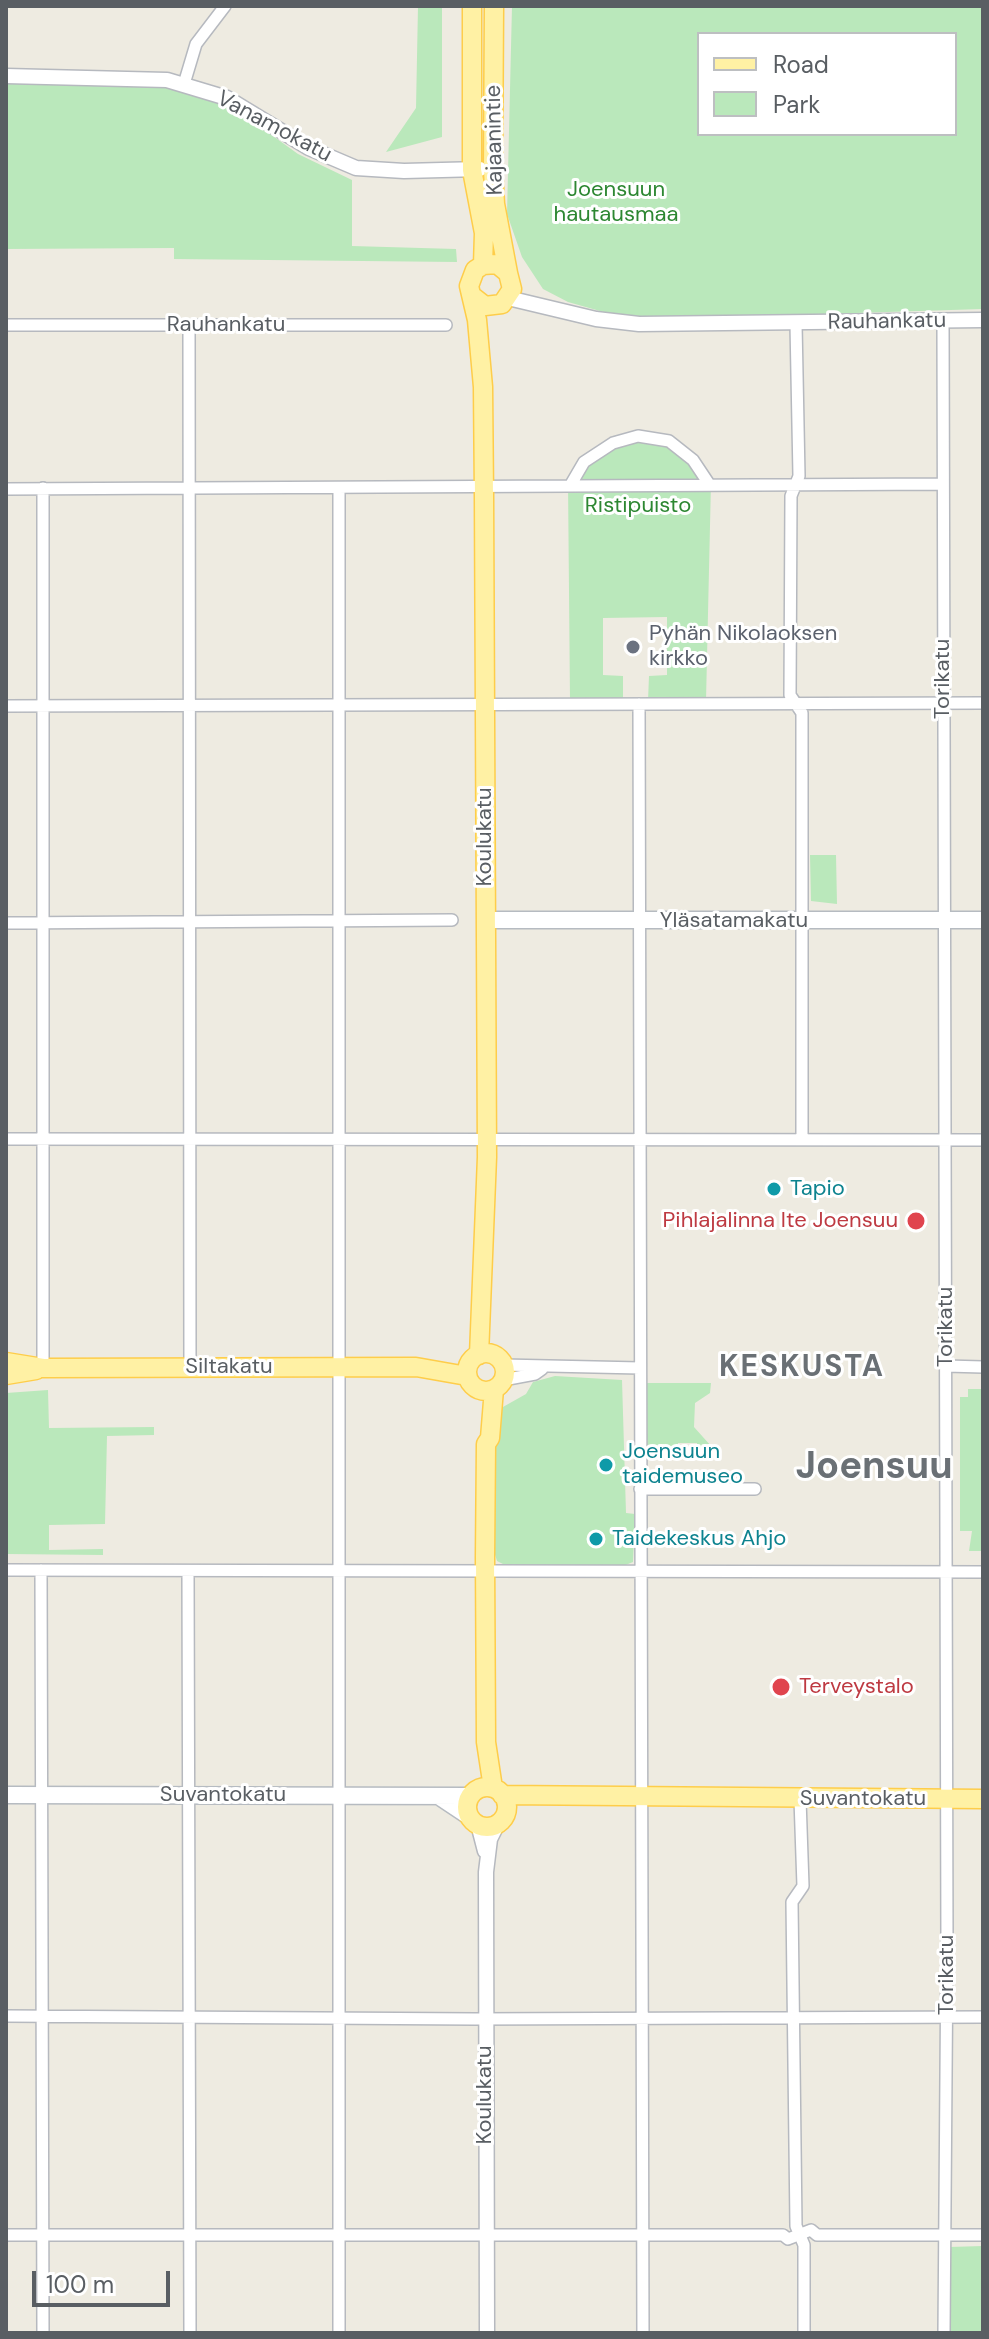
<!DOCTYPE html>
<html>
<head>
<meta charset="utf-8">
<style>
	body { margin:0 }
	#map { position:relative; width:989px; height:2339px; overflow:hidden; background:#eeebe1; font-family:"DM Sans",sans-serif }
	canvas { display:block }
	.frame { position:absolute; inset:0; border:8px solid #595e63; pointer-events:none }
	.legend { position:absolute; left:697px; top:32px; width:260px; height:104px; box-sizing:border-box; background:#fff; border:2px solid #bdbfc1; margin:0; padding:10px 14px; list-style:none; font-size:24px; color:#595e63 }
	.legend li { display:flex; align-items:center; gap:16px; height:40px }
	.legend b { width:40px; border:2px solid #bdbfc1 }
	.scale { position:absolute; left:32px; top:2271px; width:138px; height:36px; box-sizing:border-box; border:4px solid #595e63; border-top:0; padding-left:10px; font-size:24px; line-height:28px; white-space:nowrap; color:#595e63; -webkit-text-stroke:6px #fff; paint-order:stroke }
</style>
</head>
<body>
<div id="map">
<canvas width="989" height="2339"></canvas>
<div class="frame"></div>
<ul class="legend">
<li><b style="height:10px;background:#fff1a4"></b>Road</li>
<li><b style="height:22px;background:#bae8bb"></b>Park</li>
</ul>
<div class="scale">100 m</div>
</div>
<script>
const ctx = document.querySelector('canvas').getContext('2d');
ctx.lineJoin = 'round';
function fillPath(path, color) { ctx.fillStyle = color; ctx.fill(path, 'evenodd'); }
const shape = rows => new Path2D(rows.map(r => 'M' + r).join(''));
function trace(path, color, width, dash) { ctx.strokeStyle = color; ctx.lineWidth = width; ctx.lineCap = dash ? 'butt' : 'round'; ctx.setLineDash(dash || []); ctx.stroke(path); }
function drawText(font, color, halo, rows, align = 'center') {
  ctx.font = font + ' "DM Sans",sans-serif'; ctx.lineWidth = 6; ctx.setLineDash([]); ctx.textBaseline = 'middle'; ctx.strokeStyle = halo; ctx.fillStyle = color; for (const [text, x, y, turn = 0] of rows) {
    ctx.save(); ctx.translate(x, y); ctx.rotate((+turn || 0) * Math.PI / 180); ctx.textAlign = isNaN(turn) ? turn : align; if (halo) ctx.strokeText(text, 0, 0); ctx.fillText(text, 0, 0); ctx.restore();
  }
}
const green = shape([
	[418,6,442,6,442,137,386,152,416,108],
	[512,6,983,6,983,309,632,320,568,302,543,289,522,257,507,214],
	[699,34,955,34,955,134,699,134],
	[6,81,150,85,181,89,226,102,298,154,352,180,352,246,456,249,457,262,174,259,174,248,6,249],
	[668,438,711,482,706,701,648,701,649,676,667,675,667,617,603,618,603,675,623,676,623,701,570,700,568,482,612,439],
	[810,855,836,855,837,904,811,901],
	[555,1376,622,1380,626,1513,635,1514,633,1562,623,1566,507,1566,497,1561,493,1548,494,1412,526,1394,533,1382],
	[642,1383,711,1383,710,1393,695,1403,694,1427,711,1446,712,1453,697,1453,697,1443,678,1443,677,1453,642,1453],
	[968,1389,983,1389,983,1551,969,1551,972,1531,960,1531,960,1397,968,1397],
	[48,1390,49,1428,154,1427,154,1435,107,1436,105,1524,49,1525,49,1550,103,1549,103,1555,6,1554,6,1393],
	[983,2246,983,2333,947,2333,949,2247]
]);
const minor = shape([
	[184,84,196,44,225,6],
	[943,321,947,1947,944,2333],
	[796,324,799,476,791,496,790,695,802,713,802,1138],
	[6,325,446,325],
	[189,325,190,1367],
	[570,486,584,462,613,443,638,436,669,441,693,460,709,484],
	[6,489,943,484],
	[639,704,643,2333],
	[6,706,983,703],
	[6,923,452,920],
	[6,1139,983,1140],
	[503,1365,640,1368],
	[946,1366,983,1367],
	[43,1368,43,488],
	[503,1380,535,1374,542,1369],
	[640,1489,755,1489],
	[6,1570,983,1572],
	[41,1570,43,2333],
	[188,1571,190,2333],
	[800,1799,803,1886,792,1902,796,2226,804,2245,804,2333],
	[6,2016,475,2019,983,2017],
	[6,2235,783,2235,788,2239,811,2230,817,2235,983,2235],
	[339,2333,339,488]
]);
const tertiary = shape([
	[6,76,167,80,227,98,309,148,356,168,404,171,480,169],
	[508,298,596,319,639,324,983,320],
	[478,1824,485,1851],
	[487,2333,486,1872,490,1839,498,1823]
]);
const secondary = shape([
	[486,920,983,920],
	[6,1795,470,1796],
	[440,1797,470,1817]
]);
const primary = shape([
	[472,6,472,170,484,233,483,265],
	[494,6,493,169,495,204,508,273],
	[471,295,485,306,502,304,512,289,508,273,497,264,483,265,475,270,469,286,477,320,483,387,484,497,487,1157,479,1355],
	'467 1372a19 19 0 1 1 38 0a19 19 0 1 1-38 0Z',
	[6,1362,43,1368,416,1367,467,1376],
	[6,1375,36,1370],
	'467 1807a20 20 0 1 1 40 0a20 20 0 1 1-40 0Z',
	[493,1788,486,1742,485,1557,486,1444,490,1438,494,1389],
	[502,1795,983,1799]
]);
const markers = [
	[633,647,8,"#6b7280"],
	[774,1189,8,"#0f9aa8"],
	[916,1221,10,"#e0444e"],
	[606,1465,8,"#0f9aa8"],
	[596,1539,8,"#0f9aa8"],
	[781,1687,10,"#e0444e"]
];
const streetNames = [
	["Vanamokatu",274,127,28],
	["Kajaanintie",495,140,-91],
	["Rauhankatu",887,322,-1],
	["Rauhankatu",226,325],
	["Torikatu",943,679,-90],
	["Koulukatu",485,837,-90],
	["Yläsatamakatu",734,921],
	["Torikatu",946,1327,-90],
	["Siltakatu",229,1367],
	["Suvantokatu",223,1795],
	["Suvantokatu",863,1799],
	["Torikatu",947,1975,-90],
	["Koulukatu",485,2095,-90]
];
const parkNames = [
	["Joensuun",616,190],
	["hautausmaa",616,215],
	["Ristipuisto",638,506]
];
const worshipNames = [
	["Pyhän Nikolaoksen",649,634],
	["kirkko",649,659]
];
const cultureNames = [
	["Tapio",790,1189],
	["Joensuun",622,1452],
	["taidemuseo",622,1477],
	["Taidekeskus Ahjo",612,1539]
];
const healthNames = [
	["Pihlajalinna Ite Joensuu",898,1221],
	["Terveystalo",799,1687,"left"]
];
const districtNames = [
	["KESKUSTA",802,1368]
];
const townNames = [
	["Joensuu",874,1468]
];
fillPath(green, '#bae8bb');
trace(minor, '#b6b9bf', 14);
trace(tertiary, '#b6b9bf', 17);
trace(secondary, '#b6bbc1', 19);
trace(primary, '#fecd4a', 21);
trace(minor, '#fff', 11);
trace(tertiary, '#fff', 14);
trace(secondary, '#fff', 16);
trace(primary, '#fff1a4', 18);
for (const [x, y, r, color] of markers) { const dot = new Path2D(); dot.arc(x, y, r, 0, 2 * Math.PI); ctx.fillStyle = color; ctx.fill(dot); trace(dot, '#fff', 3); }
drawText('22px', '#595e63', '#fff', streetNames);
drawText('22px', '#2d8732', '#fff', parkNames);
drawText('22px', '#5b616d', '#fff', worshipNames, 'left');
drawText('22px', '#0d838f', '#fff', cultureNames, 'left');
drawText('22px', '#be3a42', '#fff', healthNames, 'right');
ctx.letterSpacing = '2px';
drawText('bold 30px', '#6a7075', '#fff', districtNames);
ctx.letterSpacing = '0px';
drawText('bold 38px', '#6a7075', '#fff', townNames);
</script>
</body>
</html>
